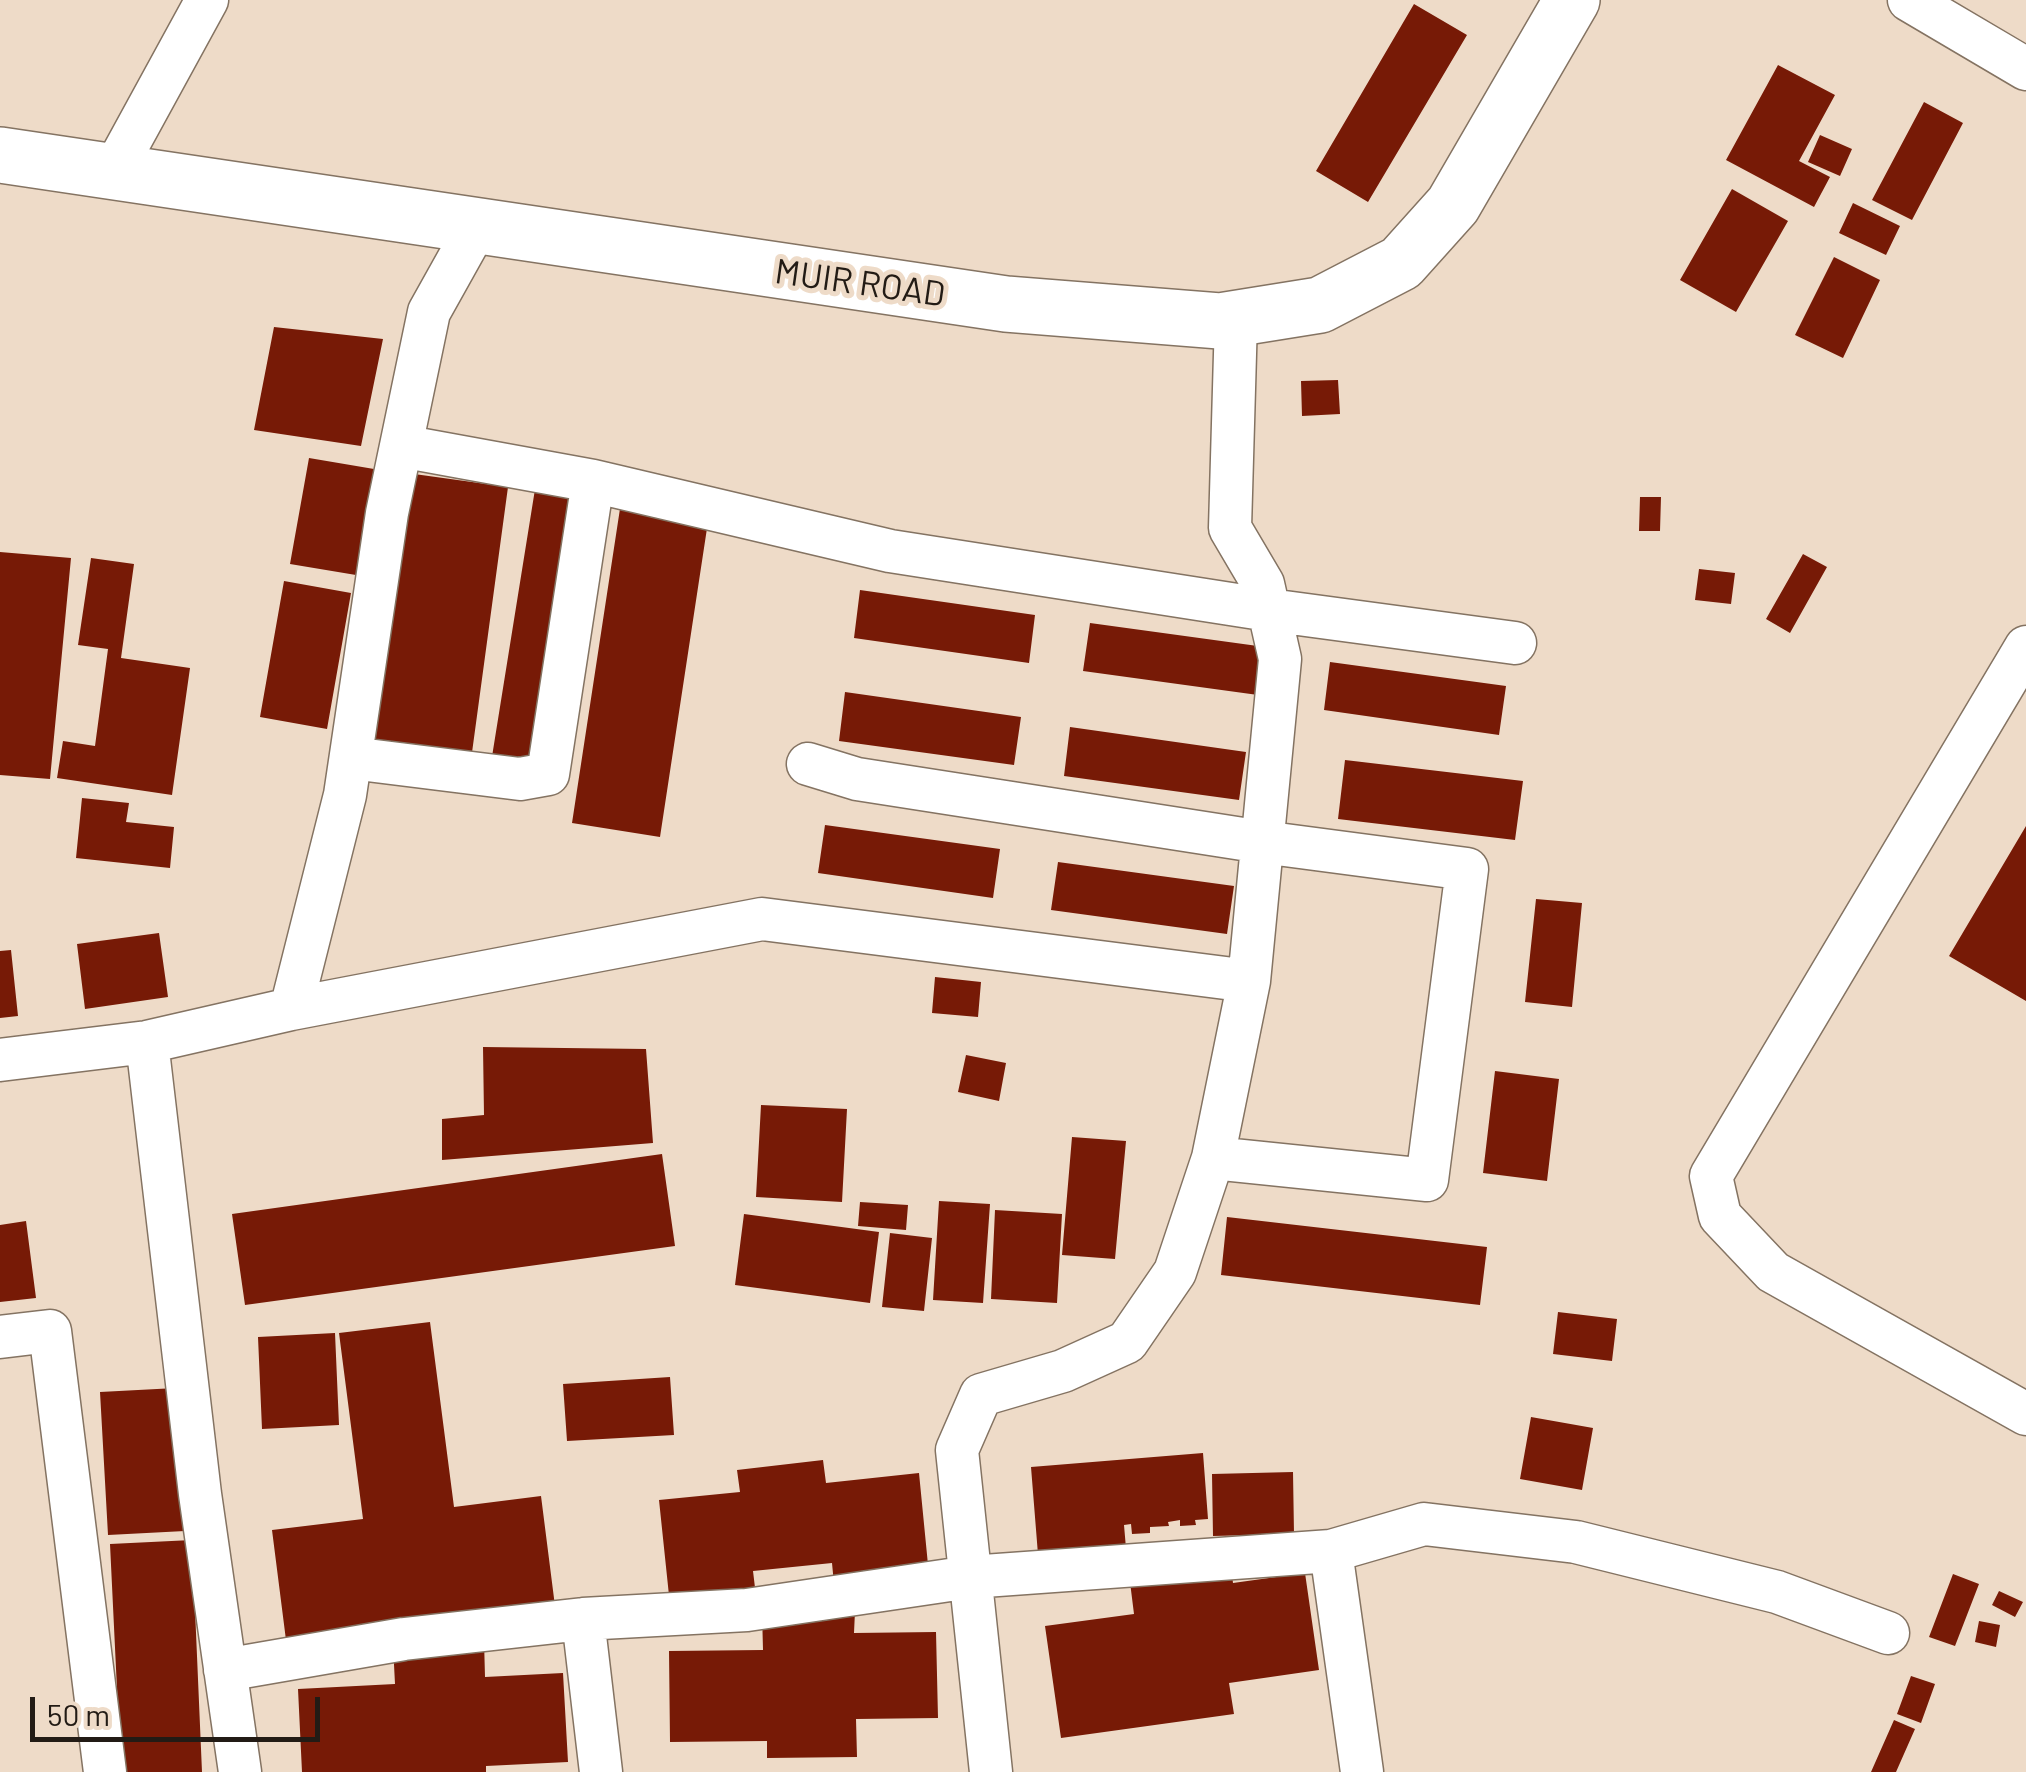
<!DOCTYPE html>
<html>
<head>
<meta charset="utf-8">
<style>
	body { margin:0 }
	#map { position:relative; width:2026px; height:1772px; overflow:hidden; background:#eedbc8; font-family:Barlow,sans-serif }
	canvas { display:block }
	.scale { position:absolute; left:30px; top:1697px; width:290px; height:45px; box-sizing:border-box; border:5px solid #221b15; border-top:0; padding-left:12px; font-size:30px; line-height:35px; white-space:nowrap; color:#221b15; -webkit-text-stroke:8px #eedbc8; paint-order:stroke }
</style>
</head>
<body>
<div id="map">
<canvas width="2026" height="1772"></canvas>
<div class="scale">50 m</div>
</div>
<script>
const ctx = document.querySelector('canvas').getContext('2d');
ctx.lineJoin = 'round';
function fillPath(path, color) { ctx.fillStyle = color; ctx.fill(path, 'evenodd'); }
const shape = rows => new Path2D(rows.map(r => 'M' + r).join(''));
function trace(path, color, width, dash) { ctx.strokeStyle = color; ctx.lineWidth = width; ctx.lineCap = dash ? 'butt' : 'round'; ctx.setLineDash(dash || []); ctx.stroke(path); }
function drawText(font, color, halo, rows, align = 'center') {
  ctx.font = font + ' Barlow,sans-serif'; ctx.lineWidth = 10; ctx.setLineDash([]); ctx.textBaseline = 'middle'; ctx.strokeStyle = halo; ctx.fillStyle = color; for (const [text, x, y, turn = 0] of rows) {
    ctx.save(); ctx.translate(x, y); ctx.rotate((+turn || 0) * Math.PI / 180); ctx.textAlign = isNaN(turn) ? turn : align; if (halo) ctx.strokeText(text, 0, 0); ctx.fillText(text, 0, 0); ctx.restore();
  }
}
const building = shape([
	[1414,4,1467,35,1368,202,1316,171],
	[1778,65,1835,95,1799,161,1830,177,1814,207,1726,160],
	[1924,102,1963,123,1912,220,1872,200],
	[1820,135,1852,149,1840,176,1808,162],
	[1732,189,1788,221,1736,312,1680,280],
	[1853,203,1900,226,1886,255,1839,233],
	[1834,257,1880,280,1843,358,1795,335],
	[274,327,383,339,361,446,254,430],
	[1338,380,1340,414,1302,416,1301,381],
	[309,458,374,469,356,575,290,564],
	[407,473,508,487,468,782,366,769],
	[536,483,606,494,560,781,490,769],
	[623,489,711,502,660,837,572,823],
	[1640,497,1661,497,1660,531,1639,531],
	[0,552,71,558,50,779,0,775],
	[1803,554,1827,567,1790,633,1766,619],
	[91,558,134,564,121,658,190,668,172,795,57,778,63,741,95,746,108,649,78,645],
	[1699,569,1735,573,1731,604,1695,600],
	[284,581,351,593,327,729,260,717],
	[860,590,1035,615,1029,663,854,638],
	[1090,623,1265,647,1258,695,1083,671],
	[1330,662,1506,686,1499,735,1324,710],
	[845,692,1021,717,1014,765,839,741],
	[1070,727,1246,752,1239,800,1064,776],
	[1345,760,1523,781,1515,840,1338,819],
	[82,798,129,803,126,822,174,827,170,868,76,858],
	[825,825,1000,849,993,898,818,873],
	[2026,826,2026,1001,1949,956],
	[1058,862,1234,886,1227,934,1051,910],
	[1536,899,1582,903,1572,1007,1525,1002],
	[159,933,168,997,85,1009,77,944],
	[11,950,18,1016,0,1018,0,951],
	[935,977,981,982,978,1017,932,1013],
	[483,1047,646,1049,653,1143,442,1160,442,1119,484,1115],
	[966,1055,1006,1063,999,1101,958,1092],
	[1495,1071,1559,1079,1547,1181,1483,1173],
	[761,1105,847,1109,842,1202,756,1197],
	[1072,1137,1126,1141,1115,1259,1062,1255],
	[662,1154,675,1246,245,1305,232,1214],
	[939,1201,990,1204,983,1303,933,1300],
	[860,1202,908,1205,906,1230,858,1226],
	[995,1210,1062,1214,1057,1303,991,1299],
	[744,1214,879,1232,870,1303,735,1285],
	[1227,1217,1487,1247,1480,1305,1221,1275],
	[26,1221,36,1298,0,1302,0,1225],
	[890,1233,932,1238,924,1311,882,1307],
	[1558,1312,1617,1319,1612,1361,1553,1354],
	[430,1322,454,1507,541,1496,556,1614,287,1648,272,1530,363,1519,339,1333],
	[335,1333,339,1425,262,1429,258,1337],
	[670,1377,674,1435,567,1441,563,1384],
	[176,1388,185,1531,108,1535,100,1392],
	[1531,1417,1593,1428,1582,1490,1520,1479],
	[1203,1453,1208,1519,1195,1520,1196,1525,1180,1526,1180,1520,1168,1522,1169,1526,1150,1527,1150,1533,1132,1534,1131,1524,1124,1525,1127,1560,1039,1567,1031,1467],
	[823,1460,826,1483,919,1473,929,1575,834,1584,832,1563,753,1571,756,1596,670,1605,659,1500,740,1492,737,1470],
	[1293,1472,1294,1534,1213,1536,1212,1474],
	[192,1540,202,1772,121,1772,110,1544],
	[1231,1568,1233,1583,1305,1573,1319,1670,1229,1683,1234,1714,1061,1738,1045,1626,1134,1614,1130,1582],
	[1953,1574,1979,1584,1955,1646,1929,1637],
	[1999,1591,2023,1602,2015,1617,1992,1605],
	[855,1611,854,1633,936,1632,938,1718,856,1719,857,1757,767,1758,767,1741,670,1742,669,1651,763,1650,762,1612],
	[1979,1621,2000,1625,1996,1647,1975,1642],
	[484,1640,485,1677,563,1673,568,1762,486,1766,486,1772,302,1772,298,1689,395,1684,393,1645],
	[1911,1676,1935,1684,1921,1723,1897,1714],
	[1894,1720,1915,1729,1896,1772,1871,1772]
]);
const minor = shape([
	[1909,0,2026,69],
	[113,172,207,0],
	[401,446,593,481,890,551,1269,610,1515,643],
	[2026,647,1711,1176,1720,1216,1773,1272,2026,1414],
	[351,758,520,779,548,774,593,481],
	[808,764,857,779,1262,842,1467,869,1427,1180,1213,1158],
	[291,1009,345,795,387,513,429,312,477,226],
	[147,1042,200,1494,240,1772],
	[0,1060,147,1042,291,1009,762,919,1249,981],
	[0,1337,50,1331,105,1772],
	[1331,1551,1424,1524,1576,1542,1777,1592,1888,1633],
	[583,1619,601,1772],
	[225,1670,404,1639,583,1619,747,1610,970,1577,1331,1551,1362,1772],
	[991,1772,957,1450,981,1395,1063,1371,1127,1342,1175,1272,1213,1158,1249,981,1280,659,1263,584,1230,528,1236,319]
]);
const secondary = shape([
	[0,155,1006,304,1220,321,1320,305,1401,263,1453,205,1572,0]
]);
const streetNames = [
	["MUIR ROAD",860,283,8]
];
fillPath(building, '#771a06');
trace(minor, '#847362', 45);
trace(secondary, '#847362', 58);
trace(minor, '#fff', 42);
trace(secondary, '#fff', 55);
drawText('35px', '#221b15', '#eedbc8', streetNames);
</script>
</body>
</html>
